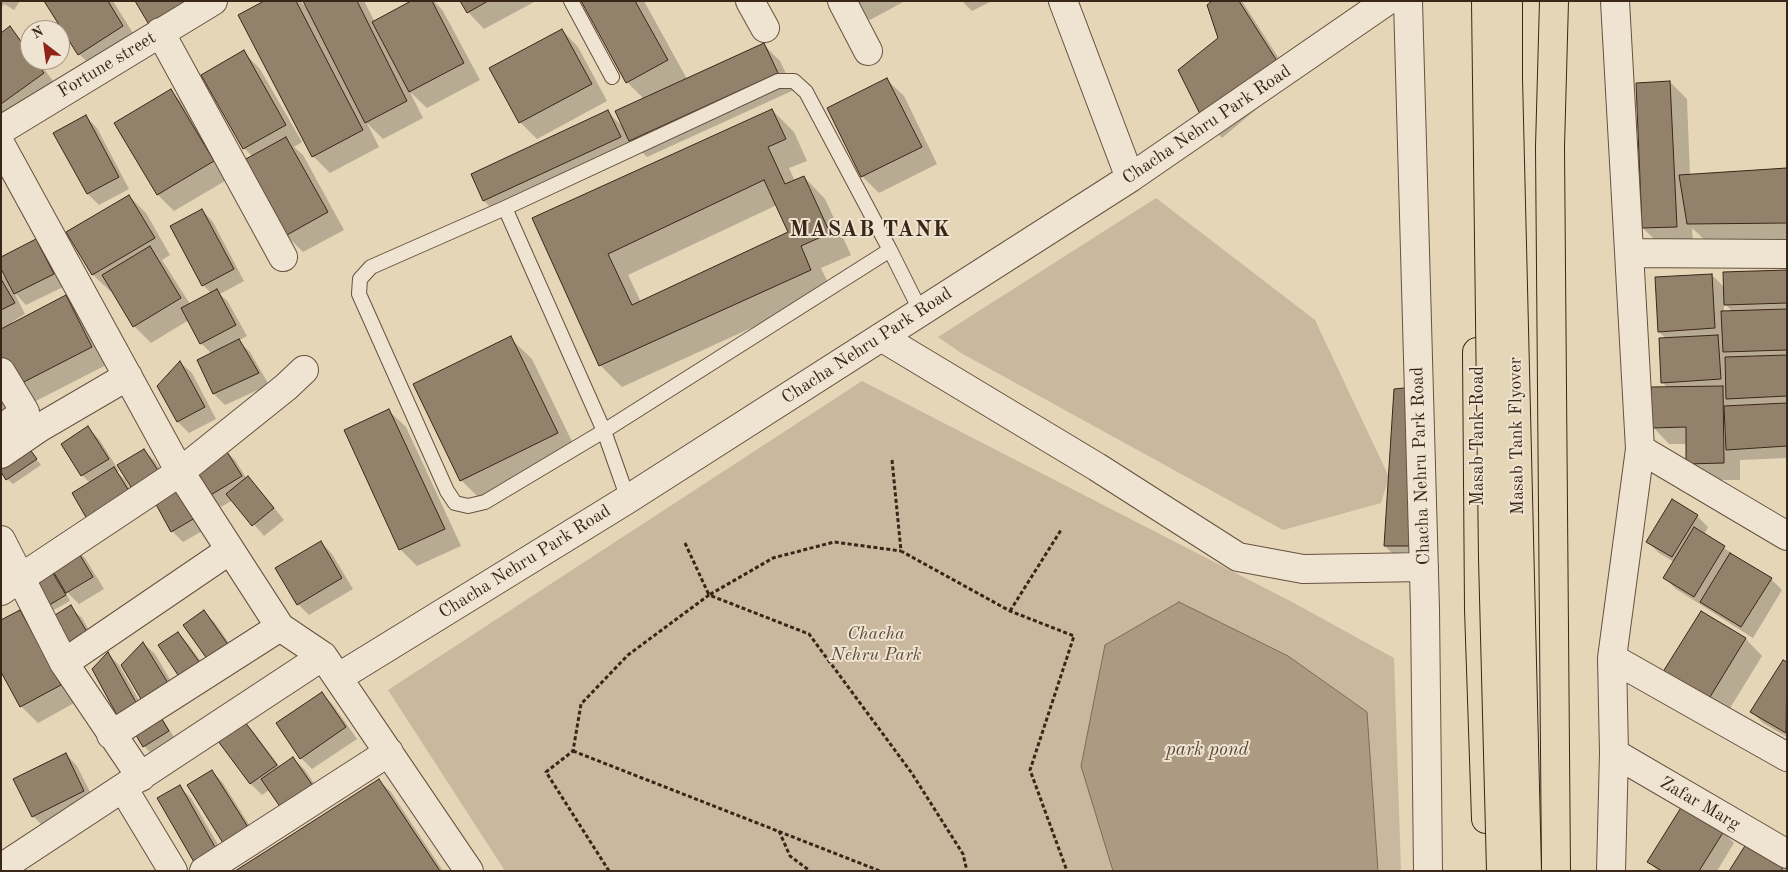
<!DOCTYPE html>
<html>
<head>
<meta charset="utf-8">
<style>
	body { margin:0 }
	#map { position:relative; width:1788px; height:872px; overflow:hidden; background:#e6d6b8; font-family:"Old Standard TT",serif }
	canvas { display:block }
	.frame { position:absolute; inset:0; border:2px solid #3a2618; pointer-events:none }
	.north { position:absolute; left:20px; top:20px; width:50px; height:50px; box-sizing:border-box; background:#efe4d1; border:1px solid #a79887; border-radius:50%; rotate:330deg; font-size:14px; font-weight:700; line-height:20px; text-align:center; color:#3a2618 }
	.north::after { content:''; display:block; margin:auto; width:18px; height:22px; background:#8f2418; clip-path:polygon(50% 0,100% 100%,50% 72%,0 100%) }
</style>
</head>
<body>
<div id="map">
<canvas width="1788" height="872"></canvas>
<div class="frame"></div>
<div class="north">N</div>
</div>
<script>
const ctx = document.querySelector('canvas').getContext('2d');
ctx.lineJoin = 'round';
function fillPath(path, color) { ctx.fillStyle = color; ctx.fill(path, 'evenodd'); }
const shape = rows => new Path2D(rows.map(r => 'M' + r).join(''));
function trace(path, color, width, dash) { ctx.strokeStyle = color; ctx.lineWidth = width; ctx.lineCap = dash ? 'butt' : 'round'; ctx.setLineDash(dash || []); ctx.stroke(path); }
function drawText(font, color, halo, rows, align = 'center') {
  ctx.font = font + ' "Old Standard TT",serif'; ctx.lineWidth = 4; ctx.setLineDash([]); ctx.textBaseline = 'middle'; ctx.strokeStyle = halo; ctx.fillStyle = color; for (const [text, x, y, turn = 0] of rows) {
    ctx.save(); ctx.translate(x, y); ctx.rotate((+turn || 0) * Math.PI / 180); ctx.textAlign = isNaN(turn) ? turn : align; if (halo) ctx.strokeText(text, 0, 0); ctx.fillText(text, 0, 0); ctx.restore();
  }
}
const green = shape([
	[1156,198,1315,320,1389,477,1381,503,1283,530,961,353,938,337],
	[862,381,1294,603,1394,658,1401,871,505,871,388,690]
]);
const water = shape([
	[1179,602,1288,656,1367,712,1378,871,1113,871,1081,766,1105,645,1179,602]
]);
const shadow = shape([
	[1,1,20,1,14,10,4,4,1,9],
	[46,1,113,1,139,43,96,70,79,54],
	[267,1,300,1,308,9,305,1,364,1,375,22,413,1,434,1,443,11,480,80,427,108,410,92,423,118,383,139,367,123,379,147,330,173,313,156],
	[462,1,536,1,484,29,468,12],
	[583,1,644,1,687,79,763,44,780,61,794,90,647,157,631,141,636,154,501,217,484,201,472,175,608,112,624,128,644,99,627,82],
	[850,1,905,1,870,20],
	[962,1,992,1,972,11],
	[1214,1,1242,1,1292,79,1222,138,1205,121,1220,39],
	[9,28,30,50,30,60,37,60,60,90,1,116,1,34],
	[562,30,578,47,607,101,537,139,520,122],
	[243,52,260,69,302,142,294,147,303,155,344,230,303,252,286,235,253,157,244,148,202,75],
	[887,80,904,96,937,164,879,193,862,176],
	[1670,82,1687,99,1690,176,1787,170,1787,244,1710,245,1692,228,1693,243,1660,245,1643,228],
	[171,91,187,108,230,178,174,211,158,195,115,124],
	[772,110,794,132,807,161,789,168,795,181,804,177,825,199,851,255,821,268,832,291,622,387,600,365,534,218],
	[777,205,790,232,641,302,628,275],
	[85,116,97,128,129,189,99,205,88,194,55,133],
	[129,196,146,213,170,255,162,260,190,304,211,293,203,285,202,210,213,222,244,281,220,294,228,302,247,336,238,341,250,352,269,385,225,405,214,394,199,361,212,354,201,343,189,320,151,343,134,326,112,290,110,291,93,275,68,232],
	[36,240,48,252,65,286,26,305,14,292,25,314,12,322,13,324,65,297,82,314,108,364,34,402,1,355,1,274,8,280],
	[1787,271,1787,458,1740,460,1740,480,1704,480,1687,463,1687,444,1669,444,1653,427,1668,388,1662,382,1667,339,1659,332,1712,275,1725,288],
	[1724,303,1733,312,1724,312],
	[510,338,532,359,578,454,483,502,461,480],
	[180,362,192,373,216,419,189,433,178,422,159,386],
	[1414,389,1429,562,1402,563,1385,546],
	[1,390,24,432,1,445],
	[389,411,406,427,461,546,417,566,400,549],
	[88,428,99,439,119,471,117,472,125,480,144,511,90,483,82,475,62,444],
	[26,446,41,465,13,484,7,479],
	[224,449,235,460,247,479,259,489,284,520,264,536,233,500,221,507,210,495],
	[143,450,155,461,172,487,206,529,183,542,172,531],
	[1697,516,1708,527,1704,535,1771,579,1782,590,1753,638,1676,589,1665,578,1674,562,1659,553,1648,542],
	[321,542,332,554,353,589,309,615,298,604],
	[74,547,85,558,104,589,79,604,64,589,70,601,52,611,47,606,48,567,56,575],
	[70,607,82,618,100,649,78,662],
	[20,611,36,628,76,702,38,723,21,706],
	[204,612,215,623,241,660,222,673],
	[1701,613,1746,639,1762,656,1724,718,1680,692],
	[178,633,189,645,213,678,183,680],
	[143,643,155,654,182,700,162,718,174,737,150,752,144,746,108,654,119,665,149,718],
	[1787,664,1787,737,1763,723,1752,712],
	[322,693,333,705,357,739,312,769,301,758],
	[242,719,253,731,280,767,293,758,305,770,326,801,269,790,262,795,251,784,217,737],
	[66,754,77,766,95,802,44,827,33,816],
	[212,771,223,783,263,847,189,786],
	[379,781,391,792,443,871,238,871],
	[180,787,191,798,231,867,199,868],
	[1723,832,1734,843,1717,871,1658,871,1649,862],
	[1748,843,1787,868,1787,871,1731,871]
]);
const building = shape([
	[44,1,108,1,123,26,78,55,44,1],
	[135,1,194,1,151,28,135,1],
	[264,1,296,1,363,130,312,157,238,15,264,1],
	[303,1,357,1,407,101,365,123,303,1],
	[411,1,432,1,464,63,409,92,372,22,411,1],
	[460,1,488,1,467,13,460,1],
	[581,1,635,1,668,60,626,83,581,1],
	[1212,1,1239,1,1277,61,1204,122,1178,70,1218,38,1207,5,1212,1],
	[10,26,30,54,30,60,34,60,44,73,1,104,1,33,10,26],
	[562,29,592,84,519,123,489,68,562,29],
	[764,43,778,73,629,141,615,111,764,43],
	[244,50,286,125,243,149,201,75,244,50],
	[887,78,922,147,861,177,827,108,887,78],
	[1670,81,1677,227,1642,228,1636,83,1670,81],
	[171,89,214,161,157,195,114,123,171,89],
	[772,109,786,139,768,147,785,184,804,176,830,233,801,246,811,270,599,366,532,218,772,109],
	[764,180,788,232,632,305,608,254,764,180],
	[608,110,621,137,483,201,471,174,608,110],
	[86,115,119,177,87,194,53,133,86,115],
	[286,137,328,212,285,236,244,160,286,137],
	[1787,168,1787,223,1687,224,1679,175,1787,168],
	[129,195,155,238,92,275,66,232,129,195],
	[202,209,234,269,202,286,170,226,202,209],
	[36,239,54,274,14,294,1,269,1,257,36,239],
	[150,246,181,298,133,327,102,275,150,246],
	[1787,270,1787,303,1724,305,1723,272,1787,270],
	[1712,274,1715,328,1658,332,1655,277,1712,274],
	[1,279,15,303,1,310,1,279],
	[217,289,236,325,200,344,181,308,217,289],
	[66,295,92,347,16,386,1,358,1,329,66,295],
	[1787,309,1787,350,1723,352,1721,311,1787,309],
	[1718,335,1721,379,1661,383,1659,338,1718,335],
	[511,336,558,433,460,481,413,384,511,336],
	[239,339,259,373,213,394,197,360,239,339],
	[1787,355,1787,396,1726,399,1725,357,1787,355],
	[180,361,205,407,177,422,157,386,180,361],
	[1723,386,1724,463,1686,464,1686,427,1651,428,1651,387,1723,386],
	[1414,387,1413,546,1384,546,1394,389,1414,387],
	[1787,403,1787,446,1726,450,1724,406,1787,403],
	[389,409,445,529,399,550,344,430,389,409],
	[88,426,109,459,81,476,61,444,88,426],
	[26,444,37,459,6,480,1,472,1,461,26,444],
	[224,447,242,476,209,496,192,468,224,447],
	[144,449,163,478,136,495,117,465,144,449],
	[114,467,134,499,91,526,72,493,114,467],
	[248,476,274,508,252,526,226,494,248,476],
	[176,484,195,518,171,532,152,497,176,484],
	[1672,499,1698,515,1672,557,1646,542,1672,499],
	[1694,527,1725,546,1694,597,1663,578,1694,527],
	[321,541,342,578,297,605,275,568,321,541],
	[74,545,93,577,66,593,47,561,74,545],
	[1730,553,1772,578,1741,627,1700,602,1730,553],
	[48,565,66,595,46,607,28,577,48,565],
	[71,605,90,637,66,652,47,620,71,605],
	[20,610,61,685,20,707,1,672,1,620,20,610],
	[204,610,231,649,210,663,183,625,204,610],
	[1701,611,1746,638,1707,702,1661,675,1701,611],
	[178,632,202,666,182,681,158,645,178,632],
	[143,642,171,688,144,704,121,665,143,642],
	[108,652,138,706,118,717,92,669,108,652],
	[1783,660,1787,662,1786,733,1750,712,1783,660],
	[322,692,346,727,300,759,276,723,322,692],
	[157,711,169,731,143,747,131,727,157,711],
	[242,718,277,765,250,784,215,737,242,718],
	[66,753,84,791,32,817,13,779,66,753],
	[293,757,315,789,283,811,261,779,293,757],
	[212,770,253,835,228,851,187,785,212,770],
	[379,779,440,871,235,871,379,779],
	[180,785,220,856,198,869,157,798,180,785],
	[1682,806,1724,831,1699,871,1662,871,1647,862,1682,806],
	[1748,841,1785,864,1781,871,1729,871,1748,841]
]);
const path = shape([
	[892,460,901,551,1010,611,1074,636,1030,770,1067,871],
	[685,543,709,595,773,558,834,542,901,551],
	[1010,611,1061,530],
	[573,751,880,871],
	[779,831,790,856,810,871],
	[609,871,546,772,573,751,581,704,628,655,709,595,809,634,911,772,963,854,967,871]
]);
const lane = shape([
	[571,1,612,77],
	[505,208,604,431,628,499],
	[890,250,604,431,485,502,468,506,455,503,447,491,359,294,360,279,371,267,505,208,778,81,794,81,806,92,890,250,921,312]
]);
const street = shape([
	[750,1,765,28],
	[842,1,868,51],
	[1063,1,1130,178],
	[1408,1,1425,609,1428,871],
	[160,32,283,257],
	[1,130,213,1],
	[1,145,180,472,280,627,323,656,469,871],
	[1629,253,1787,254],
	[881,337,1097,467,1238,557,1303,569,1424,567],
	[1,372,25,412,1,429],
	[1640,449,1787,536],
	[1,454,39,428,128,376],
	[1,540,64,663,141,777],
	[1,591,180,472,286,387,304,370],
	[1612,658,1787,757],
	[64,663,230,550],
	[339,677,628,499,1130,178,1387,1],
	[111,735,280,627],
	[1614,753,1787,854],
	[123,788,173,871],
	[1,868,323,656],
	[204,871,389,752],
	[1611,871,1614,753,1612,658,1640,449,1615,1]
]);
const primary = shape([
	[1554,1,1550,147,1556,871],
	[1477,352,1479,609,1486,819]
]);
const highwayBridge = shape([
	[1486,1,1493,558,1501,871],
	[1508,1,1508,78,1527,871]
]);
const streetNames = [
	["Fortune street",107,65,-31],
	["Chacha Nehru Park Road",1207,125,-34],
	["Chacha Nehru Park Road",867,346,-33],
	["Masab Tank Road",1478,436,-90],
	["Masab Tank Flyover",1517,436,-91],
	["Chacha Nehru Park Road",1421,466,-92],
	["Chacha Nehru Park Road",525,562,-32],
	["Zafar Marg",1700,804,30]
];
const parkNames = [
	["Chacha",876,634],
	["Nehru Park",876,655]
];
const waterNames = [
	["park pond",1207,750]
];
const districtNames = [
	["MASAB TANK",870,230]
];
fillPath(green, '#c9b89d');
fillPath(water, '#ac9a82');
trace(water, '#7e6c58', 1);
fillPath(shadow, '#0003');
fillPath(building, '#93826b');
trace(building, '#3a2618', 1);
trace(lane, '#655240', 16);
trace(street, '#655240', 30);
trace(primary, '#3a2618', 30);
trace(path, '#3a2618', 3, [4, 2.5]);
trace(lane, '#efe4d1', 14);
trace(street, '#efe4d1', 28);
trace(primary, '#e6d6b8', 28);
trace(highwayBridge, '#3a2618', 30, []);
trace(highwayBridge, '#e6d6b8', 28);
drawText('18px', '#3a2618', '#efe4d1', streetNames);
drawText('italic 18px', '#5e4a39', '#efe4d1', parkNames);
drawText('italic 19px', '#5c4938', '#efe4d1', waterNames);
ctx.letterSpacing = '1px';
drawText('bold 22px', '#3a2618', '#efe4d1', districtNames);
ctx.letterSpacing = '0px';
</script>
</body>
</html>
